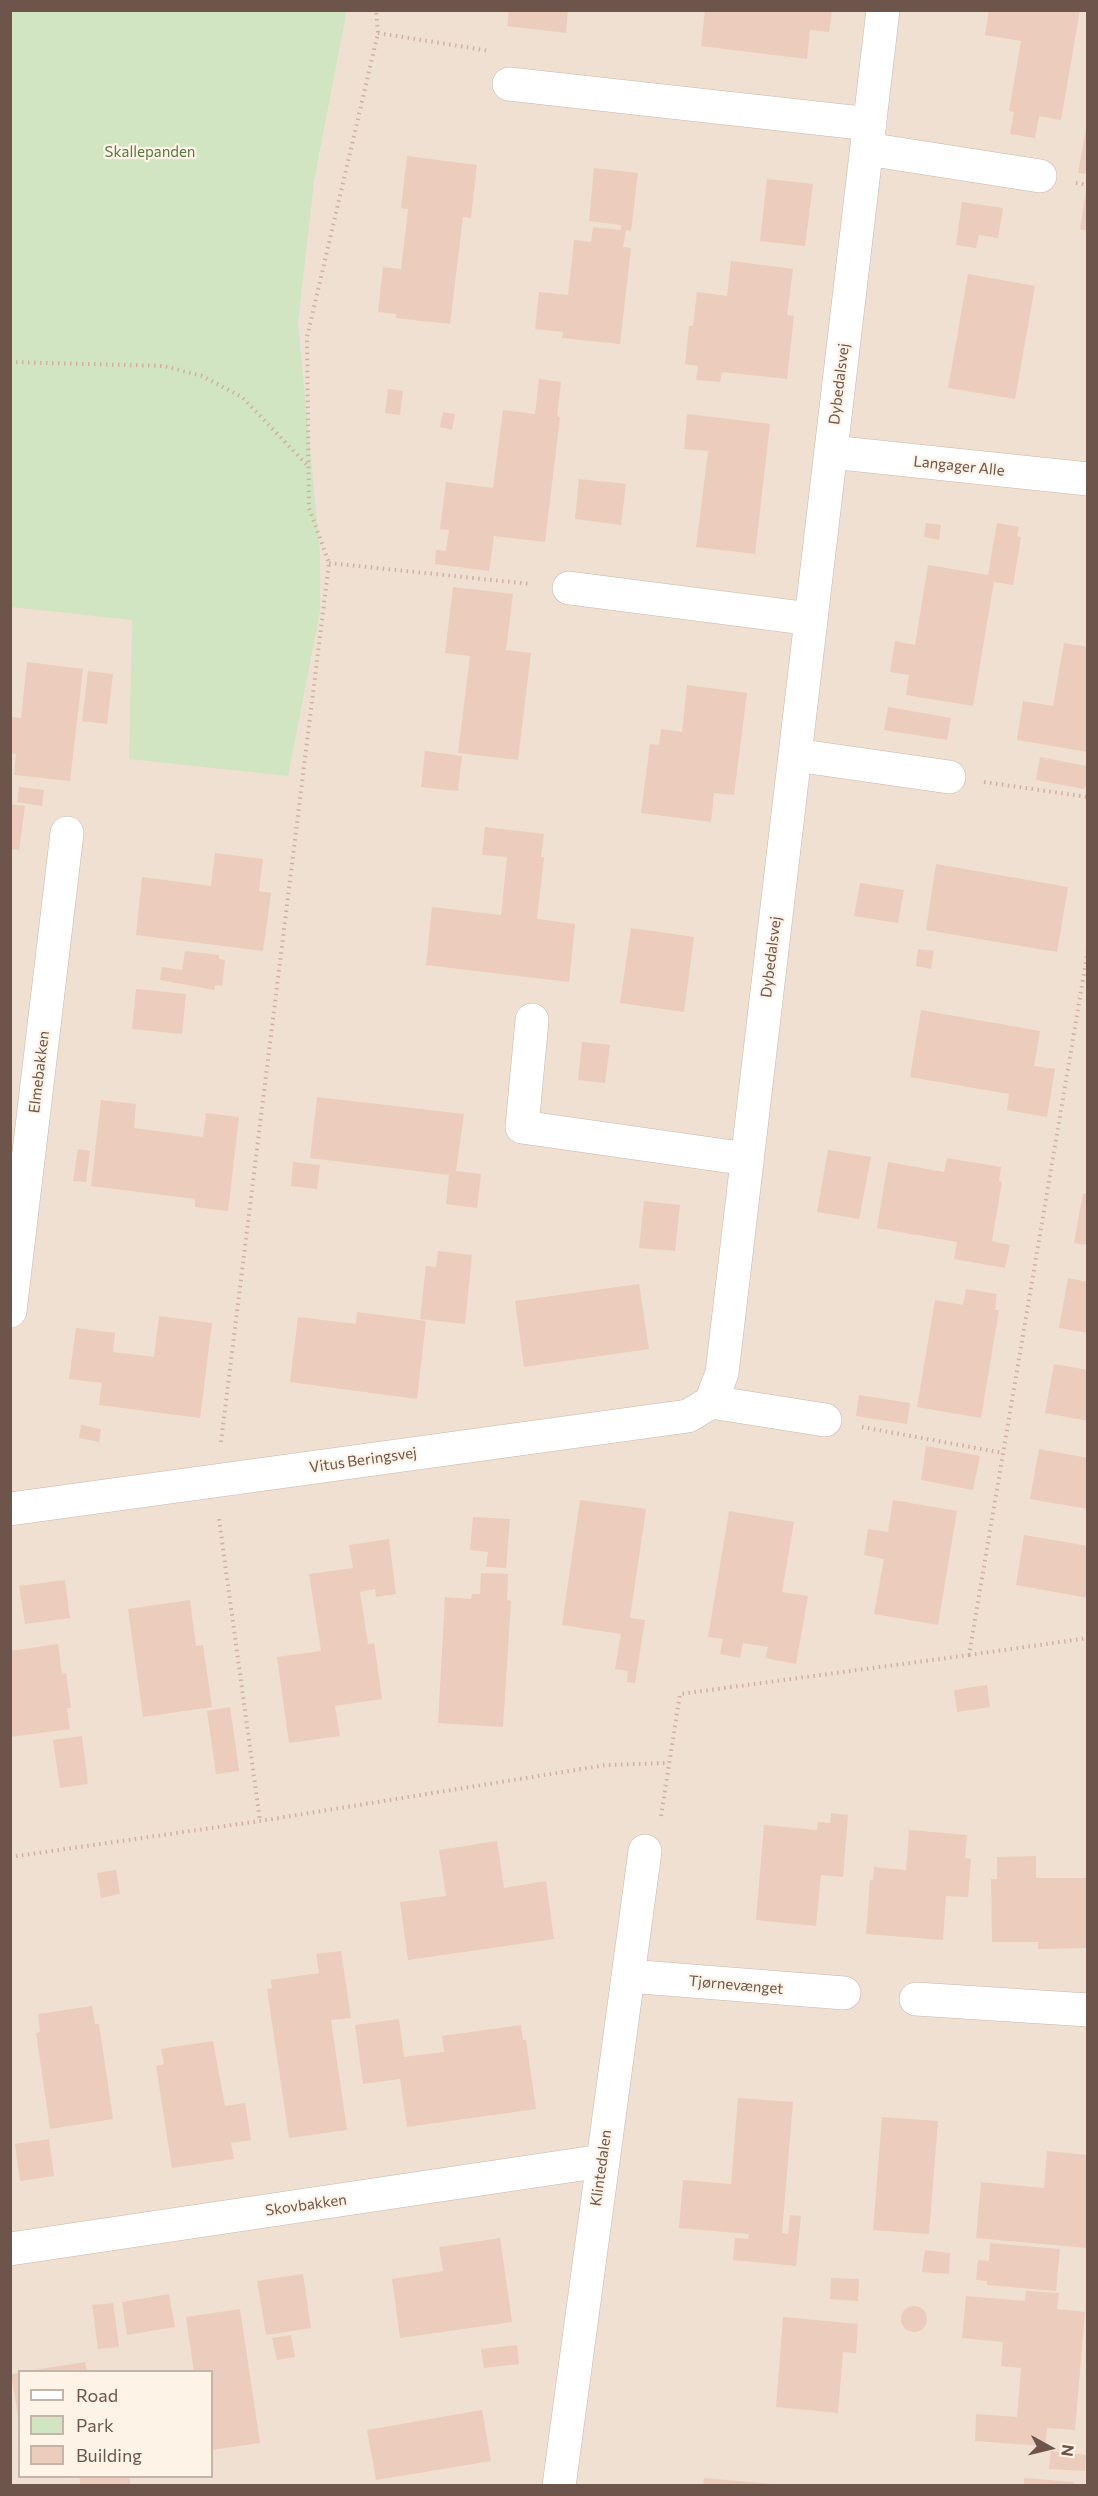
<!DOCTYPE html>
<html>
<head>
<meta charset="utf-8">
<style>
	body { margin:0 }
	#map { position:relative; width:1098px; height:2496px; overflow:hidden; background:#f9efe2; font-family:Commissioner,sans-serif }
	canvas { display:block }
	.frame { position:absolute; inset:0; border:12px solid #6e554b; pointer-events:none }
	.legend { position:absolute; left:18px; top:2370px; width:195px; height:108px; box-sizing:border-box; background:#fdf3e7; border:2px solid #c4b4a9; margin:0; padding:8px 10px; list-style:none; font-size:18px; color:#6e554b }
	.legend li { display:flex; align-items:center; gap:12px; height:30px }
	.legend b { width:30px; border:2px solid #c4b4a9 }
	.north { position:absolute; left:1020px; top:2418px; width:60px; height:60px; -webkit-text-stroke:4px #fdf3e7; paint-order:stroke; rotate:98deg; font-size:16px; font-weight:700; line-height:24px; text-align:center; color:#6e554b }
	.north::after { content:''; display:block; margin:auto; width:21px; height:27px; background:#6e554b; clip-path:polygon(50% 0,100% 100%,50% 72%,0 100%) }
</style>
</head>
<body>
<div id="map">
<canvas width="1098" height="2496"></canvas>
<div class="frame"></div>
<ul class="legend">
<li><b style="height:8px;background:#fff"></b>Road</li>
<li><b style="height:16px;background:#d2e5c2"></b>Park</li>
<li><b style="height:16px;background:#ecccbc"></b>Building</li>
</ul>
<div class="north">N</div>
</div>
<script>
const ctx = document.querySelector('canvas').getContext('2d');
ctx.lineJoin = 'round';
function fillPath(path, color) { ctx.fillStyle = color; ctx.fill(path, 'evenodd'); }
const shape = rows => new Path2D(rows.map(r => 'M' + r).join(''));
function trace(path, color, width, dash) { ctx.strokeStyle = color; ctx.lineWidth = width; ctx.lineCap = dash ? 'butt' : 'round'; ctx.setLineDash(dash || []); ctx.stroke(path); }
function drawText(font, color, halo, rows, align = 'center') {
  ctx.font = font + ' Commissioner,sans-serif'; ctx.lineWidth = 4.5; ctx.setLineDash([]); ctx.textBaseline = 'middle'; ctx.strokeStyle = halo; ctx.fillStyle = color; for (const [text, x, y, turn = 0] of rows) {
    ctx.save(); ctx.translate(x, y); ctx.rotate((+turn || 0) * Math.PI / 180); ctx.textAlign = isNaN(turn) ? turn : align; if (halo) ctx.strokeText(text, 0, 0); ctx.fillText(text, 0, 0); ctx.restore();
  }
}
const residential = shape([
	[347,11,1087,11,1087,2485,11,2485,10,319,314,182],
	[20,2372,212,2372,212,2476,20,2476]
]);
const green = shape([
	[11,10,347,11,314,182,298,323,320,552,320,612,288,776,129,759,132,620,11,607]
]);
const building = shape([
	[509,10,568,10,566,33,507,26],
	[705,10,832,10,829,32,810,30,807,59,701,46],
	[989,10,1080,10,1061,120,1039,116,1035,138,1010,134,1014,112,1009,111,1021,41,985,35],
	[1086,129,1088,129,1088,174,1078,173],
	[407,156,477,165,471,218,463,217,450,324,396,318,396,314,378,312,383,267,401,269,408,209,401,208],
	[594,168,638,173,631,231,626,230,623,247,631,248,620,344,562,338,563,332,535,329,539,292,568,295,574,240,591,242,593,227,621,230,621,225,589,221],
	[767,179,813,184,805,246,760,241],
	[1086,191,1088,192,1088,231,1080,229],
	[962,202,1003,208,998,238,979,235,976,248,956,245],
	[731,261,793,269,787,315,794,316,787,379,722,372,720,382,696,380,698,366,685,364,689,326,693,326,697,292,727,296],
	[968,274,1035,286,1015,399,948,388],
	[539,379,561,382,557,416,560,417,545,542,494,536,489,571,435,564,436,550,446,551,449,530,440,529,446,482,493,488,503,410,535,414],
	[388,389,403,391,400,415,385,413],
	[443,412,455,414,452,430,440,427],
	[687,414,770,424,755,554,696,547,708,451,684,449],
	[579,479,626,484,621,525,575,519],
	[926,523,941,525,939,540,924,537],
	[997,523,1019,527,1017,536,1021,537,1013,585,994,582,973,706,906,695,909,675,890,672,895,641,915,645,928,565,988,575],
	[453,587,513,594,506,650,531,653,518,760,458,753,470,656,445,653],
	[1064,643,1088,647,1088,752,1017,740,1023,701,1053,706],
	[27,662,83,669,70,781,14,775,16,754,10,753,10,717,21,718],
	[88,671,113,674,107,724,82,721],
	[687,685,747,693,734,795,714,793,711,822,641,813,650,744,659,745,661,729,682,732],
	[888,707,951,718,947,740,884,730],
	[425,751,462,756,458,791,421,787],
	[1040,757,1087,766,1088,782,1084,789,1036,780],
	[19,787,44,790,42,806,17,802],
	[10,804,25,806,19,850,10,849],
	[485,827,544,834,541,857,544,857,537,919,575,924,569,982,426,965,432,907,501,915,507,857,482,855],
	[215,853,263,859,259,891,271,893,263,951,136,935,142,877,211,886],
	[936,864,1068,887,1057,952,926,930],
	[860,883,904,890,898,923,854,916],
	[631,928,694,937,684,1012,620,1003],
	[918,949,934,951,931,969,916,966],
	[185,951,219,955,219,959,225,960,222,986,215,985,214,990,160,980,162,967,182,970],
	[136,989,186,994,182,1034,132,1029],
	[921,1010,1040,1031,1034,1066,1055,1069,1047,1117,1007,1110,1009,1094,910,1077],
	[582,1042,610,1045,605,1083,578,1080],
	[317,1097,464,1114,456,1171,481,1174,477,1208,446,1204,449,1175,310,1158],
	[101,1100,136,1104,134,1128,203,1137,206,1113,239,1117,228,1211,195,1207,195,1199,91,1186],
	[78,1149,90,1151,86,1182,73,1181],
	[828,1150,871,1157,859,1219,817,1212],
	[947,1158,1001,1167,999,1181,1002,1182,992,1241,1010,1245,1005,1268,954,1259,957,1242,877,1228,888,1162,944,1172],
	[293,1162,320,1165,317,1189,291,1186],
	[1083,1193,1088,1194,1088,1245,1074,1243],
	[644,1201,680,1205,675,1251,639,1248],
	[438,1251,472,1255,465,1324,420,1319,426,1266,436,1267],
	[1068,1278,1088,1282,1088,1333,1059,1328],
	[639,1284,649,1349,524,1367,515,1301],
	[966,1289,997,1294,995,1310,999,1310,981,1418,917,1407,935,1300,963,1305],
	[357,1312,426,1321,417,1399,290,1382,298,1317,356,1324],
	[159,1316,212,1323,200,1418,99,1405,102,1383,69,1379,76,1328,115,1333,113,1352,154,1357],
	[1054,1364,1088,1370,1088,1421,1045,1413],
	[859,1395,910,1403,907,1424,856,1416],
	[81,1425,101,1429,99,1442,79,1438],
	[926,1446,980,1456,973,1490,921,1480],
	[1039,1449,1088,1458,1088,1509,1030,1499],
	[580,1500,646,1509,630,1618,645,1620,635,1683,627,1682,628,1671,615,1669,621,1634,562,1625],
	[893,1500,957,1511,938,1625,874,1614,884,1559,864,1555,868,1529,888,1532],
	[729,1511,794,1522,782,1592,808,1596,796,1664,765,1658,768,1647,743,1643,740,1658,720,1654,723,1639,708,1637],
	[473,1517,510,1519,506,1568,486,1567,488,1552,470,1550],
	[1024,1535,1088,1546,1088,1598,1016,1585],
	[389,1539,396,1594,376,1597,375,1589,360,1592,368,1644,374,1643,382,1699,335,1706,340,1736,289,1743,277,1657,321,1651,309,1574,353,1568,349,1545],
	[481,1573,508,1574,507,1600,511,1601,503,1727,438,1723,445,1597,471,1599,472,1594,480,1594],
	[65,1580,70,1618,25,1624,19,1586],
	[190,1600,196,1646,203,1645,212,1707,143,1717,128,1609],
	[58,1644,62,1674,66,1673,71,1708,67,1708,70,1729,10,1737,10,1651],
	[987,1685,990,1707,957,1712,954,1690],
	[230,1707,239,1771,216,1774,207,1711],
	[82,1736,88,1784,60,1788,53,1740],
	[831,1813,848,1815,843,1877,821,1875,816,1926,756,1920,764,1825,817,1830,818,1822,830,1823],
	[909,1830,967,1835,965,1858,971,1859,968,1897,946,1896,943,1940,866,1934,870,1880,873,1880,874,1867,906,1870],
	[497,1841,504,1888,546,1881,554,1939,408,1960,400,1902,446,1896,439,1850],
	[1036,1856,1036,1878,1088,1878,1088,1948,1038,1949,1038,1942,992,1942,991,1879,997,1879,997,1857],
	[116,1870,120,1894,101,1898,97,1873],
	[341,1951,351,2018,331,2020,347,2130,289,2138,267,1989,272,1988,271,1980,319,1973,316,1954],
	[92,2006,95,2024,99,2024,113,2119,50,2129,36,2033,40,2032,38,2014],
	[399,2019,404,2057,444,2052,442,2036,521,2025,523,2040,526,2040,536,2109,407,2127,400,2079,363,2084,355,2025],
	[213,2041,225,2106,245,2103,251,2140,231,2143,234,2159,172,2168,156,2066,164,2064,161,2049],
	[738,2098,793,2102,782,2233,788,2234,790,2215,801,2216,796,2266,733,2260,735,2238,748,2239,749,2234,679,2228,683,2180,731,2184],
	[882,2117,938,2121,929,2234,873,2230],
	[49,2139,54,2176,20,2181,15,2144],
	[1047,2151,1088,2155,1086,2248,976,2238,981,2182,1044,2188],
	[500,2238,512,2322,400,2338,392,2279,443,2271,439,2247],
	[990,2243,1060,2249,1056,2291,987,2285,987,2281,976,2280,978,2260,989,2261],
	[925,2250,950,2253,949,2274,922,2272],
	[303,2274,311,2328,266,2335,257,2281],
	[831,2278,859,2279,858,2301,830,2299],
	[1026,2291,1059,2293,1057,2309,1085,2312,1075,2430,1047,2428,1045,2446,975,2441,976,2414,1017,2417,1021,2368,1001,2366,1003,2342,962,2338,966,2296,1025,2301],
	[169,2294,175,2327,127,2335,122,2302],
	[113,2303,119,2347,98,2349,92,2305],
	'901 2319a13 13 0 1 1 26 0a13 13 0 1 1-26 0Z',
	[240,2309,260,2443,212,2450,212,2372,194,2372,186,2317],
	[783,2317,858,2324,856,2353,843,2352,838,2413,776,2407],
	[291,2335,295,2357,277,2360,272,2338],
	[517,2345,519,2364,484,2368,481,2349],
	[85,2362,87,2372,35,2372,35,2370],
	[20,2373,20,2416,18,2416,11,2374],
	[482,2410,491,2461,376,2480,367,2430],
	[1051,2451,1086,2455,1085,2471,1049,2469],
	[79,2476,129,2476,131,2486,81,2486],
	[704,2478,772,2484,772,2486,703,2486],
	[1024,2478,1074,2482,1073,2486,1024,2486]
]);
const path = shape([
	[378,33,490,51],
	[1076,183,1088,185],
	[10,362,164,366,202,376,242,397,308,466],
	[329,563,531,584],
	[984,782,1088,797],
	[862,1427,1003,1453],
	[221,1442,329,563,309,508,307,337,378,33,376,10],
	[219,1519,260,1821],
	[969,1655,1088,1638],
	[661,1816,680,1694,969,1655,1088,950],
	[10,1857,260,1821,606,1765,667,1763]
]);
const minor = shape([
	[509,84,870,124],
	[867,149,1040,176],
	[831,452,1088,479],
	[569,588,811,619],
	[795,755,949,777],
	[532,1020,522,1127,747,1159],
	[10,1311,67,833],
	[711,1402,722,1373,883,10],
	[711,1402,825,1420],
	[10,1509,688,1416,711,1402],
	[628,1976,844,1993],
	[916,1999,1088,2010],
	[10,2249,602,2161],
	[559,2486,645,1851]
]);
const parkNames = [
	["Skallepanden",150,152]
];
const streetNames = [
	["Dybedalsvej",839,384,-83],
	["Langager Alle",959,466,6],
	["Dybedalsvej",771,957,-83],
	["Elmebakken",39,1072,-83],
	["Vitus Beringsvej",363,1460,-8],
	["Tjørnevænget",736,1985,5],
	["Klintedalen",601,2168,-82],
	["Skovbakken",306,2205,-8]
];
fillPath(residential, '#f0e0d1');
fillPath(green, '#d2e5c2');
fillPath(building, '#ecccbc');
trace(minor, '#c8b6aa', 34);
trace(path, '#d0b0a0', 4, [1.5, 4.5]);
trace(minor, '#fff', 33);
drawText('15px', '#597947', '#fdf3e7', parkNames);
drawText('15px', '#6e554b', '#fdf3e7', streetNames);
</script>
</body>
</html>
